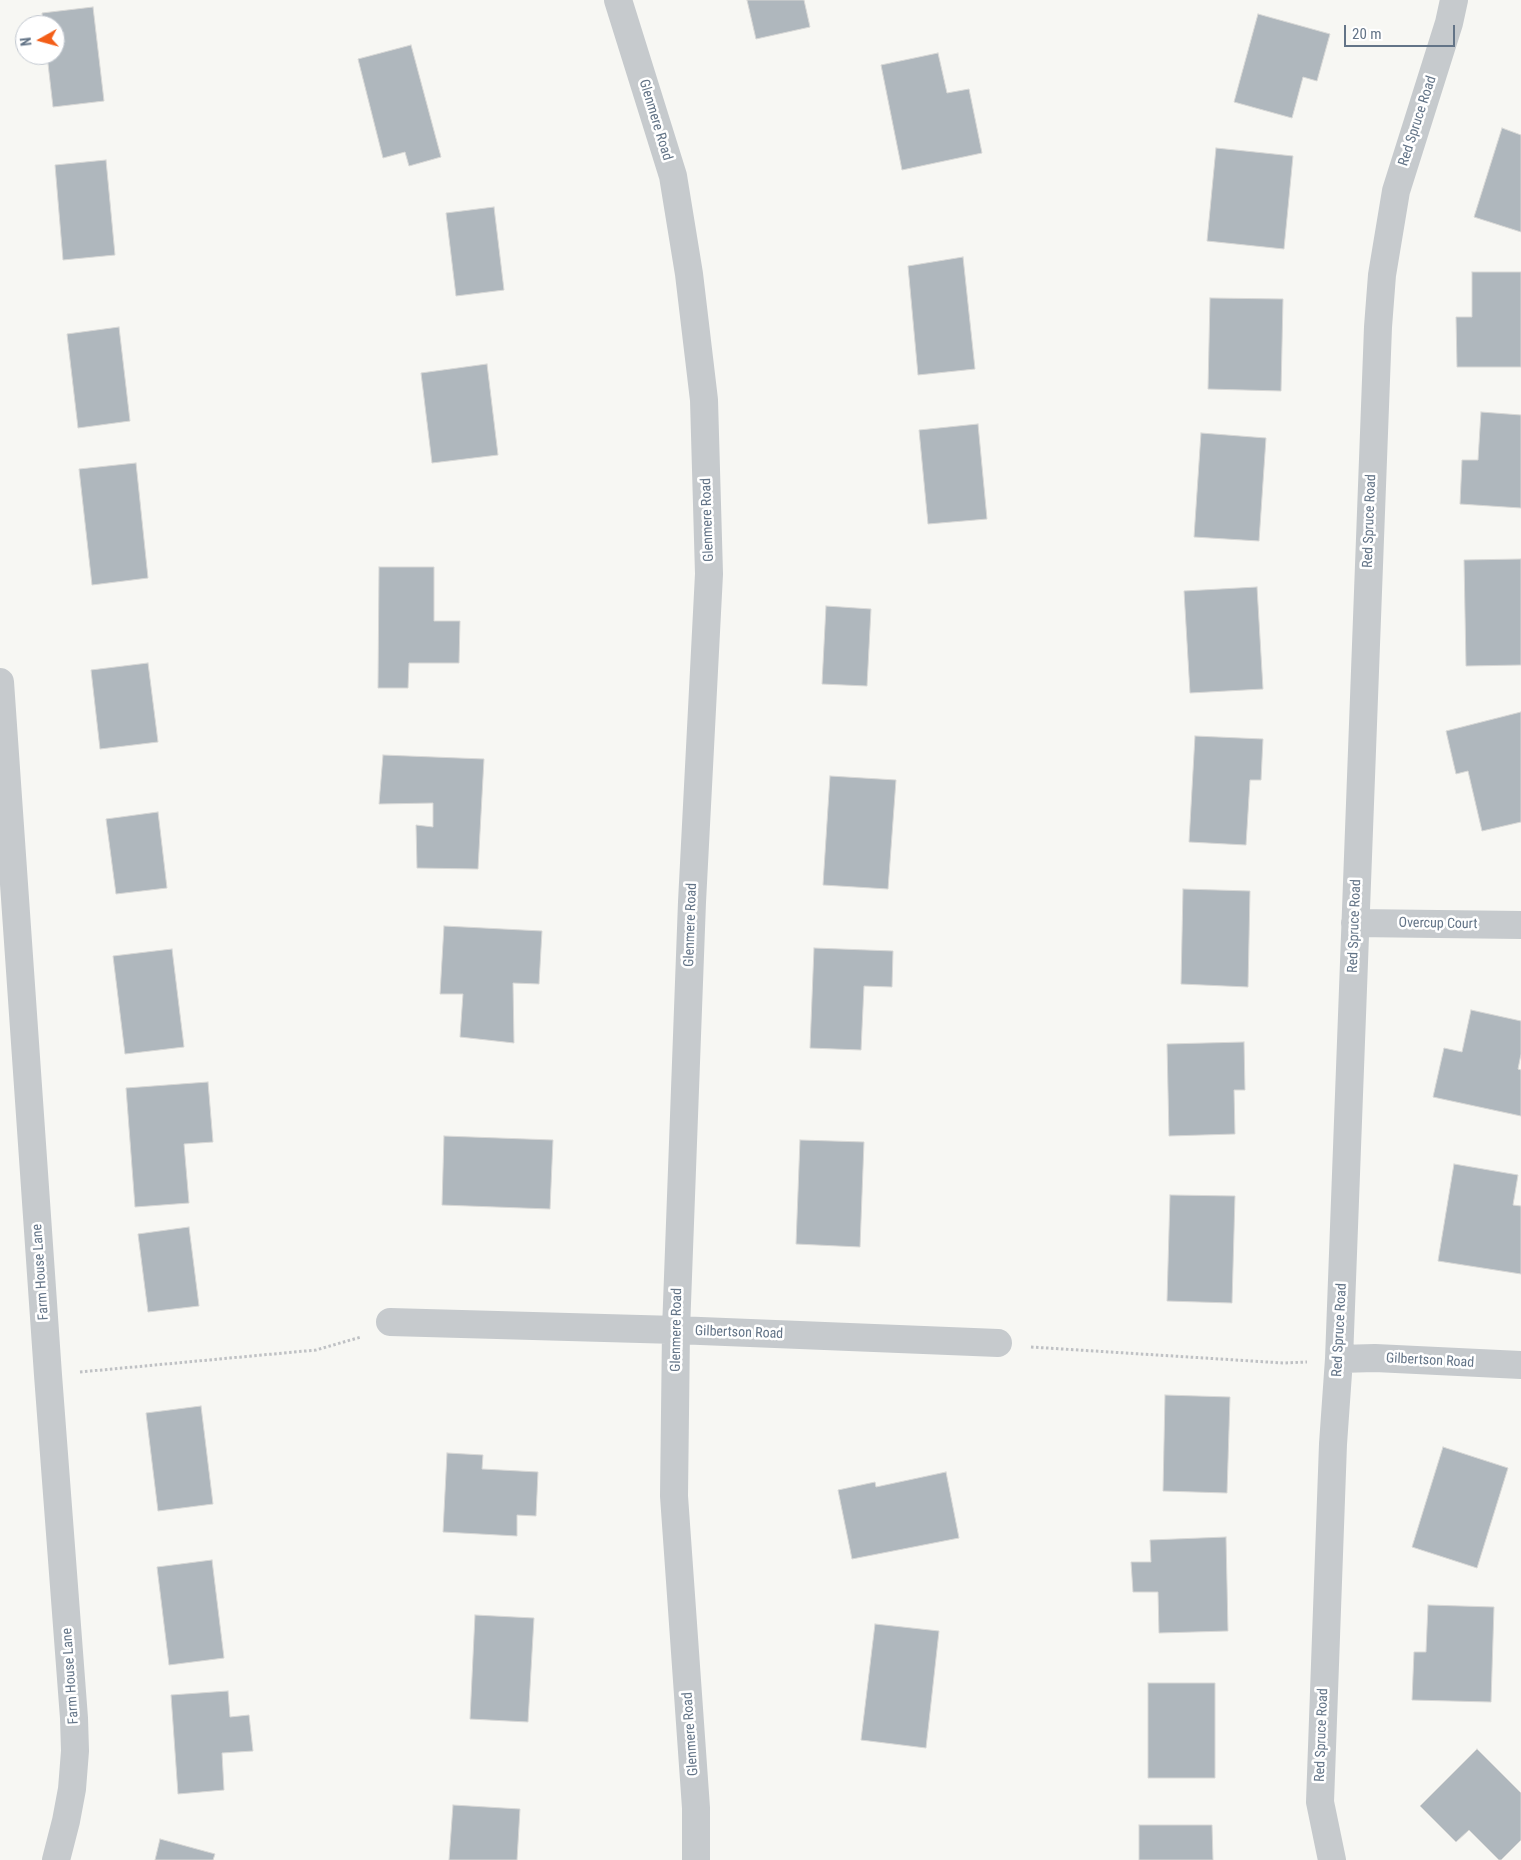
<!DOCTYPE html>
<html>
<head>
<meta charset="utf-8">
<style>
	body { margin:0 }
	#map { position:relative; width:1521px; height:1860px; overflow:hidden; background:#f7f7f3; font-family:"Roboto Condensed",sans-serif }
	canvas { display:block }
	.north { position:absolute; left:15px; top:15px; width:50px; height:50px; box-sizing:border-box; background:#fff; border:1px solid #c1c7cf; border-radius:50%; rotate:263deg; font-size:14px; font-weight:700; line-height:20px; text-align:center; color:#637487 }
	.north::after { content:''; display:block; margin:auto; width:18px; height:22px; background:#f35e18; clip-path:polygon(50% 0,100% 100%,50% 72%,0 100%) }
	.scale { position:absolute; left:1344px; top:25px; width:111px; height:22px; box-sizing:border-box; border:2px solid #637487; border-top:0; padding-left:6px; font-size:15px; line-height:18px; white-space:nowrap; color:#637487; -webkit-text-stroke:4px #fff; paint-order:stroke }
</style>
</head>
<body>
<div id="map">
<canvas width="1521" height="1860"></canvas>
<div class="north">N</div>
<div class="scale">20 m</div>
</div>
<script>
const ctx = document.querySelector('canvas').getContext('2d');
ctx.lineJoin = 'round';
function fillPath(path, color) { ctx.fillStyle = color; ctx.fill(path, 'evenodd'); }
const shape = rows => new Path2D(rows.map(r => 'M' + r).join(''));
function trace(path, color, width, dash) { ctx.strokeStyle = color; ctx.lineWidth = width; ctx.lineCap = dash ? 'butt' : 'round'; ctx.setLineDash(dash || []); ctx.stroke(path); }
function drawText(font, color, halo, rows, align = 'center') {
  ctx.font = font + ' "Roboto Condensed",sans-serif'; ctx.lineWidth = 5; ctx.setLineDash([]); ctx.textBaseline = 'middle'; ctx.strokeStyle = halo; ctx.fillStyle = color; for (const [text, x, y, turn = 0] of rows) {
    ctx.save(); ctx.translate(x, y); ctx.rotate((+turn || 0) * Math.PI / 180); ctx.textAlign = isNaN(turn) ? turn : align; if (halo) ctx.strokeText(text, 0, 0); ctx.fillText(text, 0, 0); ctx.restore();
  }
}
const building = shape([
	[747,0,804,0,810,27,756,39,747,0],
	[93,7,104,101,53,107,47,55,55,55,55,25,43,25,42,13,93,7],
	[1258,14,1330,34,1317,81,1303,77,1292,118,1234,102,1258,14],
	[411,45,441,157,409,166,405,152,383,158,358,59,411,45],
	[938,53,947,93,969,89,982,153,902,170,881,65,938,53],
	[1502,128,1521,135,1521,232,1474,217,1502,128],
	[1216,148,1293,156,1284,249,1207,241,1216,148],
	[106,160,115,255,63,260,55,165,106,160],
	[494,207,504,290,456,296,446,213,494,207],
	[963,257,975,369,918,375,908,266,963,257],
	[1472,272,1521,272,1521,367,1457,367,1456,317,1472,317,1472,272],
	[1210,298,1283,299,1281,391,1208,389,1210,298],
	[119,327,130,421,78,428,67,334,119,327],
	[487,364,498,455,432,463,421,373,487,364],
	[1481,412,1521,415,1521,508,1460,504,1462,460,1478,460,1481,412],
	[978,424,987,519,928,524,919,430,978,424],
	[1201,433,1266,438,1259,541,1194,537,1201,433],
	[136,463,148,578,92,585,79,469,136,463],
	[1521,559,1521,665,1466,666,1464,560,1521,559],
	[379,567,434,567,434,621,460,621,459,663,409,663,408,688,378,688,379,567],
	[1257,587,1263,689,1190,693,1184,591,1257,587],
	[826,606,871,609,867,686,822,684,826,606],
	[148,663,158,742,100,749,91,670,148,663],
	[1521,712,1521,822,1482,831,1468,771,1456,774,1446,731,1521,712],
	[1195,736,1263,739,1261,780,1250,780,1246,845,1189,842,1195,736],
	[383,755,484,759,478,869,417,868,416,825,433,827,433,803,379,804,383,755],
	[830,776,896,780,888,889,823,885,830,776],
	[158,812,167,888,116,894,106,819,158,812],
	[1183,889,1250,891,1248,987,1181,984,1183,889],
	[444,926,542,931,539,984,513,983,514,1043,460,1037,463,994,440,994,444,926],
	[814,948,893,951,892,987,864,986,861,1050,810,1048,814,948],
	[172,949,184,1047,125,1054,113,956,172,949],
	[1471,1010,1521,1021,1521,1054,1518,1069,1521,1070,1521,1116,1433,1097,1444,1048,1462,1052,1471,1010],
	[1244,1042,1245,1090,1234,1090,1235,1134,1169,1136,1167,1044,1244,1042],
	[208,1082,213,1142,184,1144,189,1203,135,1207,126,1088,208,1082],
	[444,1136,553,1140,550,1209,442,1205,444,1136],
	[800,1140,864,1142,860,1247,796,1244,800,1140],
	[1454,1164,1518,1175,1513,1205,1521,1206,1521,1274,1438,1261,1454,1164],
	[1170,1195,1235,1196,1232,1303,1167,1301,1170,1195],
	[189,1227,199,1306,148,1312,138,1234,189,1227],
	[1165,1395,1230,1397,1227,1493,1163,1491,1165,1395],
	[201,1406,213,1504,158,1511,146,1413,201,1406],
	[1443,1447,1508,1468,1477,1568,1412,1547,1443,1447],
	[447,1453,483,1455,482,1469,538,1472,536,1516,517,1515,517,1536,443,1532,447,1453],
	[946,1472,959,1538,852,1559,838,1490,875,1482,876,1487,946,1472],
	[1226,1537,1228,1631,1159,1633,1158,1592,1133,1592,1131,1562,1151,1562,1150,1540,1226,1537],
	[212,1560,224,1658,169,1665,157,1567,212,1560],
	[1428,1605,1494,1607,1491,1702,1412,1700,1414,1652,1426,1652,1428,1605],
	[475,1615,534,1618,528,1722,470,1719,475,1615],
	[875,1624,939,1631,926,1748,861,1740,875,1624],
	[1148,1683,1215,1683,1215,1778,1148,1778,1148,1683],
	[228,1691,230,1717,249,1715,253,1751,222,1753,224,1790,178,1794,171,1695,228,1691],
	[1477,1749,1521,1793,1521,1840,1501,1860,1499,1860,1469,1830,1456,1842,1420,1806,1477,1749],
	[453,1805,520,1809,517,1860,449,1860,453,1805],
	[1139,1825,1212,1825,1213,1860,1139,1860,1139,1825],
	[160,1839,215,1854,213,1860,155,1860,160,1839]
]);
const path = shape([
	[1031,1347,1283,1363,1307,1362],
	[80,1372,316,1350,361,1337]
]);
const street = shape([
	[618,0,673,176,689,274,704,400,709,574,692,902,676,1330,674,1496,696,1808,696,1860],
	[0,682,48,1375,74,1718,75,1751,72,1789,66,1821,56,1860],
	[1355,923,1521,925],
	[390,1322,676,1330,998,1343],
	[1339,1359,1375,1358,1521,1365],
	[1332,1860,1320,1802,1333,1444,1339,1359,1378,327,1382,275,1396,191,1449,23,1454,0]
]);
const streetNames = [
	["Glenmere Road",655,120,73],
	["Red Spruce Road",1418,121,-72],
	["Glenmere Road",708,520,-92],
	["Red Spruce Road",1370,521,-88],
	["Overcup Court",1438,924,1],
	["Glenmere Road",691,925,-88],
	["Red Spruce Road",1355,926,-88],
	["Farm House Lane",41,1272,-94],
	["Glenmere Road",677,1330,-89],
	["Red Spruce Road",1340,1330,-87],
	["Gilbertson Road",739,1333,2],
	["Gilbertson Road",1430,1361,3],
	["Farm House Lane",71,1676,-94],
	["Glenmere Road",691,1734,-94],
	["Red Spruce Road",1322,1735,-88]
];
fillPath(building, '#afb7bd');
trace(building, '#d8d8d6', 1);
trace(path, '#bfc1c4', 3, [2.5, 2.5]);
trace(street, '#c6cacd', 28);
drawText('14px', '#637487', '#fff', streetNames);
</script>
</body>
</html>
